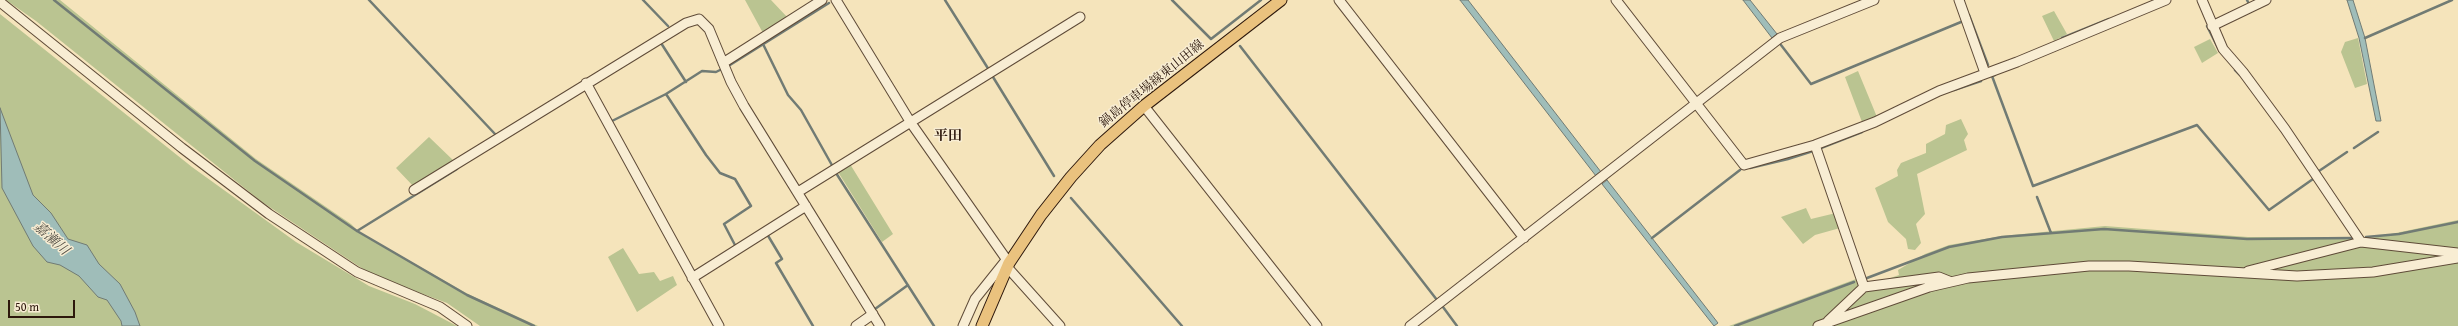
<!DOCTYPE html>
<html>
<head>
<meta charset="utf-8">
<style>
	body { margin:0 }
	#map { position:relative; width:2458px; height:326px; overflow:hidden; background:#f5e4bb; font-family:"Gentium Book Plus",serif }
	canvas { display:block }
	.scale { position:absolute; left:8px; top:300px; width:67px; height:18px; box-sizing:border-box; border:2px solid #2d180c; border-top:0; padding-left:5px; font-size:12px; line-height:14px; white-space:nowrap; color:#2d180c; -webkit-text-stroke:3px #f8edd3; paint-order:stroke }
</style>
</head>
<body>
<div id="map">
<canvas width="2458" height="326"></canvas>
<div class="scale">50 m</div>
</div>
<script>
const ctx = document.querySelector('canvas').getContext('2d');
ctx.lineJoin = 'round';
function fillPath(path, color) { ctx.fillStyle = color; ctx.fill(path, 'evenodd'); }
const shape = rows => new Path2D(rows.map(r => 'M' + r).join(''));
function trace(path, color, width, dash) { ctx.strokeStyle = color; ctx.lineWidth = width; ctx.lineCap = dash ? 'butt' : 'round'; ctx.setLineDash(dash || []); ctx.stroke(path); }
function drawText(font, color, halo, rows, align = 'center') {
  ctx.font = font + ' "Gentium Book Plus","Noto Serif JP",serif'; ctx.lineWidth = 3; ctx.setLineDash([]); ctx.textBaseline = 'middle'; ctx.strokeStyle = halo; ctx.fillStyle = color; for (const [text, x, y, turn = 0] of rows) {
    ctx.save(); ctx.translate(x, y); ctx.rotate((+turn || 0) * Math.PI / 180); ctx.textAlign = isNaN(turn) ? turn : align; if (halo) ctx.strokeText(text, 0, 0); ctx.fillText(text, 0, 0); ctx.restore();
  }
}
const green = shape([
	[6,0,60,0,256,159,351,224,359,232,468,294,538,326,480,326,447,303,372,275,262,202,36,21],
	[745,0,771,0,788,18,763,33],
	[2054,11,2067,34,2054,41,2042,16],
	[0,14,192,167,296,242,369,286,415,304,457,326,0,326],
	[2358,38,2367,84,2355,88,2341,52,2345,42],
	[2210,39,2218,53,2202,63,2194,47],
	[1858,71,1877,117,1862,122,1845,77],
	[1961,119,1968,134,1964,140,1967,150,1917,174,1925,214,1916,224,1921,243,1915,250,1908,249,1906,239,1888,222,1875,188,1898,176,1897,170,1901,163,1926,153,1926,144,1945,134,1946,125],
	[429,137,455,162,414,187,396,168],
	[850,164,893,234,882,242,838,172],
	[1806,208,1811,219,1836,213,1840,228,1815,235,1803,244,1781,217],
	[2458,220,2458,326,1729,326,1856,279,1876,283,1899,275,1898,270,1925,254,1949,245,2002,236,2105,226,2248,237,2354,237,2367,239],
	[623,248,639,274,654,272,660,281,673,276,677,285,637,312,608,257]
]);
const water = shape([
	[1460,0,1468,0,1601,172,1596,176,1460,0],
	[1743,0,1750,0,1777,34,1772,38,1743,0],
	[2347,0,2353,0,2365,38,2381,121,2376,121,2359,38,2347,0],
	[0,108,33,195,51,213,68,239,87,245,99,264,120,284,135,312,140,326,122,326,121,321,107,300,98,297,79,276,60,265,47,262,33,246,2,188,0,108],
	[1607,180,1718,323,1714,326,1602,184,1607,180]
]);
const stream = shape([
	[54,0,255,161,357,231,467,295,534,326],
	[369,0,495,134],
	[643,0,668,26],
	[945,0,989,70],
	[1172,0,1211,39,1261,0],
	[2247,0,2248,2],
	[1969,15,1988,65],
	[2207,26,2218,48],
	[2062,38,2109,19],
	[2365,38,2452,0],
	[661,43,686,82],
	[763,44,788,95,801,110,833,167],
	[1781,45,1811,84,1961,22],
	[1240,46,1437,300],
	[2235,70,2240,75],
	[1995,75,1992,76,2033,186,2197,125,2269,210,2313,179],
	[993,77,1054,176],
	[1954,90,1981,81],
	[666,94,706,155,720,173,735,179,751,206,724,224,736,247],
	[612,121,666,94,702,71,716,72,730,65,829,3],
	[1821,148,1862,132],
	[2354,148,2378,132],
	[1750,168,1788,159,1813,151],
	[2319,171,2347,152],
	[836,173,934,326],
	[2037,197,2051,233],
	[1071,198,1182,326],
	[357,231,457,169],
	[767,234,782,259,776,263,813,326],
	[2366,237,2399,234,2458,222],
	[1652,238,1740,170],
	[1867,278,1949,247,2002,237,2104,229,2247,239,2353,238],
	[1443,307,1457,326],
	[875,309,908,285],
	[1735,326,1854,282]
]);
const minor = shape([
	[836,0,911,123,1009,263],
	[1339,0,1524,238],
	[1616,0,1744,165,1815,145,1875,122,1939,91,2017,62,2166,0],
	[1959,0,1985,73],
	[2202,0,2223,49,2243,72,2285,129,2361,242],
	[0,2,182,148,269,214,357,272,440,307,467,326],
	[2212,26,2266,0],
	[723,63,822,0],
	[586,83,719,326],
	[1144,106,1317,326],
	[1815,145,1864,287],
	[414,190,686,23,699,19,709,29,731,82,744,106,880,326],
	[798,192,1080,17],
	[1008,268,1060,326],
	[2248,271,2361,242,2458,253],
	[692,278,806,206],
	[1828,321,1864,287,1939,277,1949,281],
	[856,326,873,314],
	[963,326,975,299,1007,259],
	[1410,326,1780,38,1874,0],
	[1818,326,1929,287,1968,278,2089,266,2129,266,2297,276,2373,272,2458,258]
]);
const major = shape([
	[982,326,1009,263,1041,215,1071,177,1100,145,1144,106,1281,0]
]);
const streetNames = [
	["鍋島停車場線東山田線",1152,84,-39]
];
const neighbourhoodNames = [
	["平田",948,136]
];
const waterNames = [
	["嘉瀬川",51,239,42]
];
fillPath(green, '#bac491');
fillPath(water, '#9fbdb9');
trace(water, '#717b74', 1);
trace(stream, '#717b74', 2.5);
trace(minor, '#5f4b38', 11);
trace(major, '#2d180c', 13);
trace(minor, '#f8edd3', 9);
trace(major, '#eac27e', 11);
drawText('13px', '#2d180c', '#f8edd3', streetNames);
drawText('bold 14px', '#2d180c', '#f8edd3', neighbourhoodNames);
drawText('italic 14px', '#555249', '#f8edd3', waterNames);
</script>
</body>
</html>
